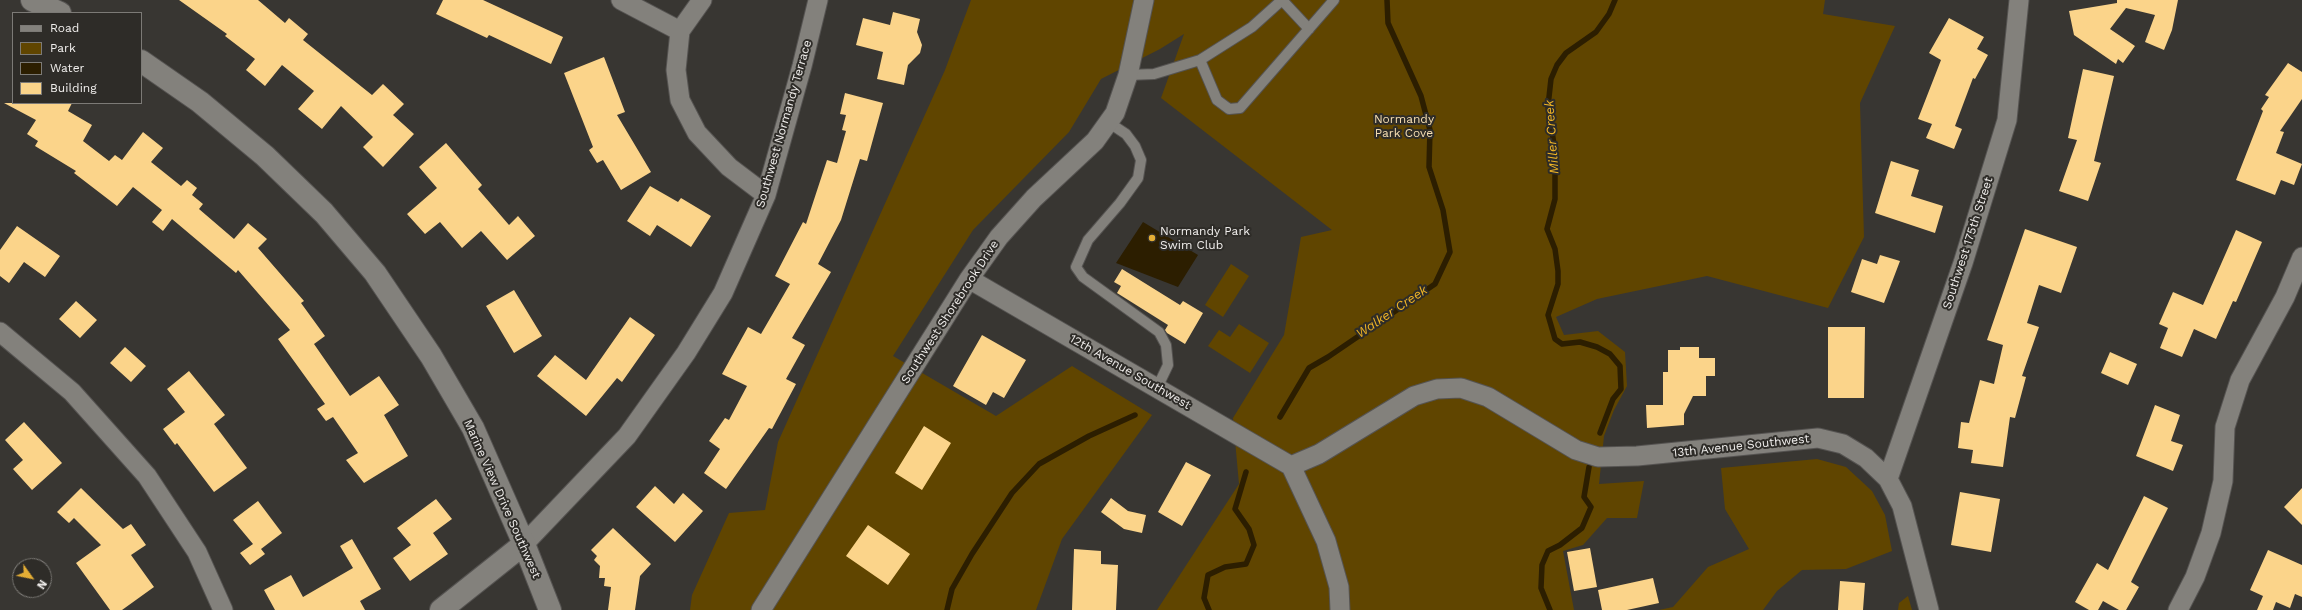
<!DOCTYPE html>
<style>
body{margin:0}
#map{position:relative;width:2302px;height:610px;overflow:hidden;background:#383632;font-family:"Work Sans",sans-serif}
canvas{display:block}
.legend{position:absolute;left:12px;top:12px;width:130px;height:92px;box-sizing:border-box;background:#2e2c28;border:1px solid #7c7a76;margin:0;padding:5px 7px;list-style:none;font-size:12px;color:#f0eeec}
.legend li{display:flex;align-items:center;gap:8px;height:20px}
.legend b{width:20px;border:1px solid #7c7a76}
.north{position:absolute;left:12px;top:558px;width:40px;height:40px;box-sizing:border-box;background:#2e2c28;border:1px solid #7c7a76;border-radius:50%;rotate:123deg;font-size:11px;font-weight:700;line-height:16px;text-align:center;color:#f0eeec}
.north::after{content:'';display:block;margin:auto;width:14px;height:18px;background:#e4ae35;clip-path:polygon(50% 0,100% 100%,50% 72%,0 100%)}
</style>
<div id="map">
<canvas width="2302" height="610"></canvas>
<ul class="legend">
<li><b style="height:5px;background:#83817c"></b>Road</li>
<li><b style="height:11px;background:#604500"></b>Park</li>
<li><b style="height:11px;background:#2c1e00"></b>Water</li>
<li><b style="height:11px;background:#fbd48a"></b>Building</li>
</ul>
<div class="north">N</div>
</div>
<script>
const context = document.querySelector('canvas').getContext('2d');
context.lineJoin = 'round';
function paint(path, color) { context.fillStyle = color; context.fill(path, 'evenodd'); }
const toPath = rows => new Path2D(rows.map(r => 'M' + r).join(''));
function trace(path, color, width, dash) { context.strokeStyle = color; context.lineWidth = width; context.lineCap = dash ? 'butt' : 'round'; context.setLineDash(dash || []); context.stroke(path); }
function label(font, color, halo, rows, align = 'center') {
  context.font = font + ' "Work Sans",sans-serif'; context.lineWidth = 4; context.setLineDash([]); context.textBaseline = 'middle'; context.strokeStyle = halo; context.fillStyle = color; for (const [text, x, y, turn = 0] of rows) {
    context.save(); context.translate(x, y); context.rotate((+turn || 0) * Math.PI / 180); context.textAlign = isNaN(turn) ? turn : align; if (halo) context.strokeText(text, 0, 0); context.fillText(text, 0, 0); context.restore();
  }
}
paint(toPath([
 [971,0,1825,0,1823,14,1895,26,1860,103,1864,237,1828,308,1707,276,1597,299,1556,317,1564,335,1598,331,1625,352,1627,386,1614,410,1604,436,1599,484,1644,481,1637,518,1607,518,1583,545,1563,551,1574,610,1157,610,1239,484,1233,418,1284,335,1301,237,1332,230,1161,98,1184,34,1160,49,1101,79,1069,132,973,230,893,356,996,416,1072,366,1152,415,1062,539,1036,610,690,610,692,595,729,513,765,510,778,442,945,70],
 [1231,264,1249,276,1223,317,1205,305],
 [1239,324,1269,343,1250,373,1208,346,1219,330,1230,337],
 [1817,459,1846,467,1872,491,1885,515,1892,551,1846,569,1802,570,1777,591,1763,610,1659,610,1673,607,1708,567,1749,549,1725,509,1721,468],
 [1908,596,1912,610,1898,610,1899,603]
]), '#604500');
paint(toPath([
 [1143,222,1198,255,1178,287,1116,263]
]), '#2c1e00');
trace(toPath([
 [1280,417,1309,368,1328,357,1435,284,1450,252,1443,210,1429,167,1430,130,1421,96,1388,23,1387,0],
 [1600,433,1613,399,1621,389,1620,366,1610,354,1597,347,1580,342,1562,344,1555,339,1548,315,1558,284,1558,271,1555,249,1547,229,1555,199,1555,151,1548,106,1551,79,1557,65,1566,53,1596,32,1609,14,1615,0],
 [947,610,952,589,972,554,1012,493,1039,464,1089,436,1135,415],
 [1209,610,1204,598,1208,575,1225,567,1246,564,1254,545,1249,529,1235,509,1246,472],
 [1550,610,1541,588,1542,565,1548,551,1560,545,1582,528,1591,507,1584,497,1589,467]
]), '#2c1e00', 5.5);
paint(toPath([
 [179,0,258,0,285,23,289,18,308,34,303,40,372,95,383,84,404,104,393,115,414,134,383,167,363,147,373,137,341,106,322,129,298,109,314,91,282,65,265,86,246,70,255,59,225,36,227,34],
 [443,0,483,0,563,37,551,64,489,35,487,38,436,14],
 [2117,0,2178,0,2172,30,2164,50,2145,42,2155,15,2126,8,2110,29,2135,46,2123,63,2118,59,2116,64,2074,35,2069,11,2117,3],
 [893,12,920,19,917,32,922,45,920,53,908,65,904,85,877,79,883,52,856,45,863,18,890,25],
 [1949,18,1984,37,1977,49,1988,55,1975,79,1973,78,1955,126,1962,129,1954,149,1926,138,1932,124,1918,119,1941,60,1929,53],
 [604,57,625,112,617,115,651,172,621,190,603,160,597,163,589,150,593,147,564,73],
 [2288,63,2302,72,2302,99,2280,131,2284,132,2276,153,2302,164,2294,185,2281,180,2275,195,2236,180,2263,111,2261,109,2269,97,2265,95],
 [2083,69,2114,76,2094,161,2101,163,2088,201,2059,191,2077,140,2068,138],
 [845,93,883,103,867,161,860,159,841,220,818,264,831,272,792,338,805,345,786,379,796,384,772,429,769,428,726,489,704,473,720,449,709,441,725,418,729,420,747,386,722,374,748,327,761,334,790,284,775,276,803,222,806,224,827,160,837,163,846,131,842,130,846,115,840,114],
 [4,103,72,103,68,111,92,125,83,141,109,161,115,155,122,160,143,132,163,148,151,162,181,186,187,180,197,188,192,195,203,204,199,209,234,239,248,223,267,239,258,248,304,301,301,303,325,336,314,344,350,396,379,376,399,405,384,415,408,456,364,483,346,460,358,453,333,417,326,421,317,409,325,404,278,339,290,330,238,270,236,273,172,219,163,231,152,222,162,210,133,187,117,206,74,173,76,171,35,146,38,141,27,134,36,120],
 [446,143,482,185,478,189,509,225,518,216,535,236,507,260,481,231,462,248,440,222,425,234,407,214,437,188,419,167],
 [1891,161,1919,170,1911,196,1943,206,1935,233,1875,213],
 [650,186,678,202,681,198,711,216,691,247,657,225,650,236,627,221],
 [17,226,60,256,45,277,24,262,9,283,0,276,0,250],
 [2025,229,2077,247,2061,293,2039,285,2027,323,2039,327,2022,376,2026,377,2015,418,2010,417,2003,467,1971,463,1973,450,1958,448,1961,422,1969,423,1980,380,1994,384,2003,345,1987,340],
 [2236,230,2262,242,2236,302,2233,301,2216,339,2194,329,2182,357,2160,348,2168,328,2159,324,2173,292,2203,305],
 [1880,255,1900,261,1884,303,1851,292,1862,259,1877,264],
 [1122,269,1180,305,1183,301,1203,313,1185,344,1167,333,1165,330,1168,325,1117,293,1121,286,1114,282],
 [514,290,542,336,514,353,486,306],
 [76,301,97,320,80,338,59,319],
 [630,317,655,335,622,382,617,378,586,416,537,376,555,355,586,380],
 [1828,327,1865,327,1864,398,1828,398],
 [982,335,1026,360,1004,398,993,392,986,405,953,386],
 [125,347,146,366,131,382,110,363],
 [1680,347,1699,347,1699,358,1715,358,1715,376,1706,376,1706,396,1693,396,1684,414,1684,425,1647,428,1646,405,1663,405,1663,372,1668,372,1668,350,1680,350],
 [2110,352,2137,364,2128,385,2101,373],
 [189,371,225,415,214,424,247,468,214,492,177,443,175,445,163,429,185,412,167,389],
 [2155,405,2180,415,2171,441,2183,445,2173,471,2136,456],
 [24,422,62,463,32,490,13,469,23,460,5,440],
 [924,426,951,443,922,490,895,473],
 [1186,462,1211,475,1182,526,1158,512],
 [655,486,674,504,683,493,703,511,675,542,636,507],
 [81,488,123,529,131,524,146,545,131,555,154,587,122,610,110,610,76,563,101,545,74,518,69,523,57,512],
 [2302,488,2302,525,2284,507],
 [1960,492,2000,499,1991,552,1951,545],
 [2144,496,2168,508,2131,582,2139,587,2126,610,2119,610,2103,601,2098,610,2089,610,2075,602,2097,563,2108,570],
 [1111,498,1128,511,1146,515,1142,533,1124,529,1101,512],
 [436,499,452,519,433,533,448,554,410,581,393,558,411,545,397,528],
 [258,501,282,533,261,549,265,554,250,565,240,553,253,544,233,520],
 [868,525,910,554,888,585,846,556],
 [613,528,651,564,640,576,635,610,608,610,611,587,604,586,605,578,599,578,600,566,594,560,597,556,591,550],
 [352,539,381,589,360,601,365,610,275,610,264,590,291,575,303,597,353,568,340,546],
 [1590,548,1597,587,1574,591,1567,552],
 [1074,549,1101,551,1101,564,1118,565,1116,610,1072,610],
 [2268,550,2302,565,2302,597,2295,594,2290,608,2276,602,2273,610,2257,610,2263,596,2250,590],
 [1653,578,1659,603,1627,610,1602,610,1598,590],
 [1840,581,1865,583,1863,610,1838,610]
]), '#fbd48a');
const service = toPath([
 [1282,0,1309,29],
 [1200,60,1217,100,1229,109,1240,108,1334,0],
 [1128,75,1154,74,1200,60,1252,27,1282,0],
 [1108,122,1126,134,1135,146,1141,160,1138,178,1120,203,1088,240,1076,267,1083,277,1159,332,1166,345,1168,365,1157,388]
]);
const minor = toPath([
 [621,0,680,31],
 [702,0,680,31,676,70,680,100,697,133,729,167,766,195],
 [969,279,1291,466],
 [0,332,72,392,147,476,197,552,223,610],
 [1291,466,1319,454,1414,396,1437,389,1461,388,1488,397,1576,450,1598,457,1637,456,1818,438,1843,444,1866,458,1888,479,1902,506,1929,610],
 [1291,466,1326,541,1339,587,1340,610],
 [1888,479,1963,263,2007,120,2019,0],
 [524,544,627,436,686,353,723,293,766,195,802,66,818,0],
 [761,610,969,279,999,237,1034,198,1095,141,1115,113,1128,75,1144,0],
 [2178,610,2195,577,2211,533,2223,481,2225,427,2240,380,2285,297,2302,257]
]);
const tertiary = toPath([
 [32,0,60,13],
 [141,61,200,102,265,156,324,213,375,273,431,356,473,428,524,544,550,610],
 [441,610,524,544]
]);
trace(service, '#555351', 12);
trace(minor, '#555351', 21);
trace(tertiary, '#555351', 24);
trace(service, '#83817c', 10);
trace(minor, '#83817c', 19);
trace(tertiary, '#83817c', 22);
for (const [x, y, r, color] of [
 [1152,238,4,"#e4ae35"]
]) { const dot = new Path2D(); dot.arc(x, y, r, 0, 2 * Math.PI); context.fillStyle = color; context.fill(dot); trace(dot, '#2e2c28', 1.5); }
label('12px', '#f6deb2', '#2e2c28', [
 ["Normandy",1404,119],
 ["Park Cove",1404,133]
]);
label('12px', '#f0eeec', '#2e2c28', [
 ["Southwest Normandy Terrace",784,124,-74],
 ["Southwest 175th Street",1968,243,-72],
 ["Southwest Shorebrook Drive",950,312,-57],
 ["12th Avenue Southwest",1130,372,30],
 ["13th Avenue Southwest",1741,446,-6],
 ["Marine View Drive Southwest",502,499,66]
]);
label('12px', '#f0eeec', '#2e2c28', [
 ["Normandy Park",1160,231],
 ["Swim Club",1160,245]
], 'left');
label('italic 13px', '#f1b525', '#2e2c28', [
 ["Miller Creek",1552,137,-94],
 ["Walker Creek",1392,312,-34]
]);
</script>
